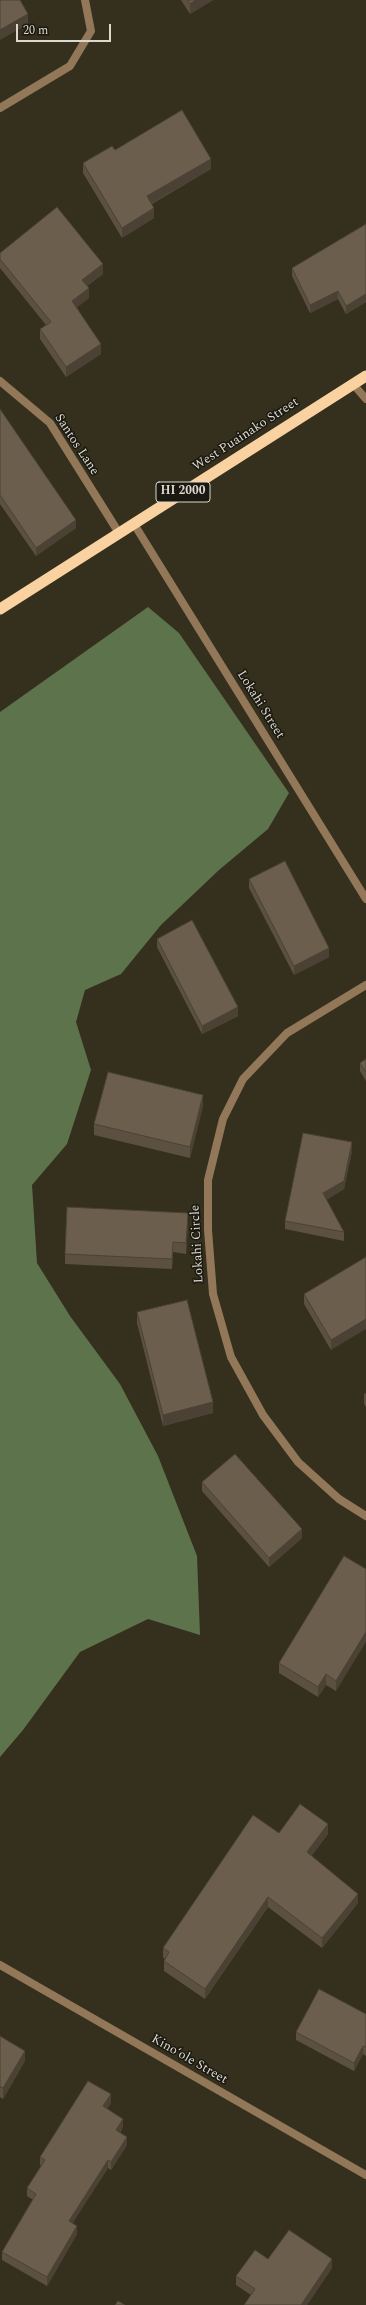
<!DOCTYPE html>
<meta charset="utf-8">
<style>
body{margin:0}
#map{position:relative;width:366px;height:2305px;overflow:hidden;background:#34301d;font-family:Spectral,serif}
canvas{display:block}
.scale{position:absolute;left:16px;top:24px;width:95px;height:18px;box-sizing:border-box;border:2px solid #dbd9cd;border-top:0;padding-left:5px;font-size:12px;line-height:14px;white-space:nowrap;color:#dbd9cd;-webkit-text-stroke:3px #1a1810;paint-order:stroke}
</style>
<div id="map">
<canvas width="366" height="2305"></canvas>
<div class="scale">20 m</div>
</div>
<script>
const context = document.querySelector('canvas').getContext('2d');
context.lineJoin = 'round';
function paint(path, color) { context.fillStyle = color; context.fill(path, 'evenodd'); }
const toPath = rows => new Path2D(rows.map(r => 'M' + r).join(''));
function trace(path, color, width, dash) { context.strokeStyle = color; context.lineWidth = width; context.lineCap = dash ? 'butt' : 'round'; context.setLineDash(dash || []); context.stroke(path); }
function label(font, color, halo, rows, align = 'center') {
  context.font = font + ' Spectral,serif'; context.lineWidth = 3; context.setLineDash([]); context.textBaseline = 'middle'; context.strokeStyle = halo; context.fillStyle = color; for (const [text, x, y, turn = 0] of rows) {
    context.save(); context.translate(x, y); context.rotate((+turn || 0) * Math.PI / 180); context.textAlign = isNaN(turn) ? turn : align; if (halo) context.strokeText(text, 0, 0); context.fillText(text, 0, 0); context.restore();
  }
}
paint(toPath([
 [148,607,179,633,289,793,268,829,219,870,161,925,121,974,85,990,76,1022,91,1070,67,1144,32,1185,37,1263,70,1316,120,1384,158,1456,197,1556,200,1635,148,1619,80,1652,23,1730,0,1757,0,712]
]), '#5d734b');
trace(toPath([
 [0,108,70,66,91,31,85,0],
 [0,381,50,423,119,533],
 [353,384,366,399],
 [134,524,366,899],
 [366,985,287,1033,243,1079,223,1119,208,1180,208,1230,213,1294,231,1357,263,1415,298,1462,339,1499,366,1516]
]), '#927858', 8);
trace(toPath([
 [0,1965,366,2175]
]), '#927858', 8);
trace(toPath([
 [0,609,366,376]
]), '#fad1a0', 11);
paint(toPath([
 [181,0,213,0,190,14],
 [115,150,211,169,152,204,154,218,122,238,83,173,83,163],
 [366,224,366,302,346,314,338,299,310,313,292,276,292,268],
 [0,253,103,274,87,286,89,298,77,307,101,354,66,377,40,339,40,329,46,325,0,268],
 [0,409,76,528,36,556,0,504],
 [249,879,329,957,294,975,249,888],
 [157,939,238,1016,202,1034,157,947],
 [366,1059,366,1081,360,1071,360,1063],
 [203,1106,190,1158,94,1135,94,1124],
 [352,1151,344,1189,326,1200,344,1232,344,1241,285,1229,285,1221],
 [188,1224,186,1254,173,1252,172,1269,65,1264,65,1254],
 [366,1257,331,1350,304,1304,304,1294],
 [137,1312,213,1413,163,1426,137,1323],
 [366,1393,366,1407,364,1404,364,1394],
 [202,1482,302,1538,269,1567,202,1491],
 [344,1556,336,1691,326,1685,318,1697,279,1673,279,1663],
 [279,1833,328,1834,311,1856,358,1903,322,1948,268,1907,205,1999,164,1971,164,1961,165,1959,163,1957,163,1948],
 [366,2014,366,2056,363,2054,354,2071,296,2040,296,2032],
 [0,2036,25,2061,3,2099,0,2097],
 [111,2103,107,2109,123,2127,120,2133,127,2145,111,2170,108,2168,72,2223,77,2234,47,2286,2,2260,2,2252,33,2200,27,2196,27,2188,41,2166,40,2165,40,2157],
 [268,2259,332,2268,307,2305,244,2305,251,2295,236,2285,236,2276]
]), '#5c5141');
paint(toPath([
 [196,0,213,0,190,14,190,4],
 [28,14,28,24,0,40,0,30],
 [211,159,211,169,147,206,147,196],
 [154,208,154,218,122,238,122,228],
 [103,264,103,274,82,290,82,280],
 [89,288,89,298,72,311,72,301],
 [338,291,338,299,310,313,310,305],
 [366,294,366,302,346,314,346,306],
 [101,344,101,354,66,377,66,367],
 [76,520,76,528,36,556,36,548],
 [329,948,329,957,294,975,294,966],
 [238,1007,238,1016,202,1034,202,1026],
 [203,1095,203,1106,190,1158,190,1147],
 [352,1142,352,1151,344,1189,323,1202,323,1193],
 [188,1213,188,1224,186,1254,186,1243],
 [366,1319,366,1329,331,1350,331,1340],
 [213,1402,213,1413,163,1426,163,1415],
 [302,1529,302,1538,269,1567,269,1558],
 [366,1632,366,1642,336,1691,336,1681],
 [326,1674,326,1685,318,1697,318,1687],
 [328,1824,328,1834,307,1862,307,1852],
 [358,1894,358,1903,322,1948,322,1938],
 [268,1897,268,1907,205,1999,205,1989],
 [363,2046,363,2054,354,2071,354,2063],
 [25,2051,25,2061,3,2099,3,2088],
 [111,2094,111,2103,103,2115,103,2106],
 [123,2119,123,2127,116,2138,116,2130],
 [127,2137,127,2145,111,2170,111,2162],
 [108,2160,108,2168,69,2229,69,2221],
 [77,2226,77,2234,47,2286,47,2277],
 [332,2259,332,2268,307,2305,301,2305]
]), '#4b4235');
const building = toPath([
 [0,0,20,0,28,14,0,30,0,0],
 [188,0,196,0,190,4,188,0],
 [182,110,211,159,147,196,154,208,122,228,83,163,112,146,115,150,182,110],
 [57,207,103,264,82,280,89,288,72,301,101,344,66,367,40,329,51,322,0,259,0,253,57,207],
 [366,224,366,294,346,306,338,291,310,305,292,268,366,224],
 [0,409,76,520,36,548,0,495,0,409],
 [285,861,329,948,294,966,249,879,285,861],
 [192,920,238,1007,202,1026,157,939,192,920],
 [366,1059,366,1072,360,1063,366,1059],
 [108,1072,203,1095,190,1147,94,1124,108,1072],
 [303,1133,352,1142,344,1181,323,1193,344,1232,285,1221,303,1133],
 [67,1207,188,1213,186,1243,173,1242,172,1259,65,1254,67,1207],
 [366,1257,366,1319,331,1340,304,1294,366,1257],
 [187,1300,213,1402,163,1415,137,1312,187,1300],
 [235,1454,302,1529,269,1558,202,1482,235,1454],
 [344,1556,366,1569,366,1632,336,1681,326,1674,318,1687,279,1663,344,1556],
 [300,1804,328,1824,307,1852,358,1894,322,1938,268,1897,205,1989,164,1961,169,1952,163,1948,253,1815,279,1833,300,1804],
 [319,1989,366,2014,366,2047,363,2046,354,2063,296,2032,319,1989],
 [0,2036,25,2051,3,2088,0,2087,0,2036],
 [88,2081,111,2094,103,2106,123,2119,116,2130,127,2137,111,2162,108,2160,69,2221,77,2226,47,2277,2,2252,36,2194,27,2188,45,2160,40,2157,88,2081],
 [289,2230,332,2259,301,2305,244,2305,255,2289,236,2276,255,2250,268,2259,289,2230],
 [118,2301,125,2305,115,2305,118,2301]
]);
paint(building, '#6b5e4c');
trace(building, '#4b4235', 1);
for (const [x, y, w] of [
 [183,492,54]
]) { const box = new Path2D(); box.roundRect(x - w / 2, y - 10, w, 20, 3); context.fillStyle = '#1a1810'; context.fill(box); trace(box, '#dbd9cd', 1); }
label('bold 12px', '#dbd9cd', null, [
 ["HI 2000",183,492]
]);
label('13px', '#dbd9cd', '#1a1810', [
 ["West Puainako Street",246,435,-33],
 ["Santos Lane",76,445,57],
 ["Lokahi Street",260,705,58],
 ["Lokahi Circle",198,1244,-93],
 ["Kinoʻole Street",189,2060,30]
]);
</script>
